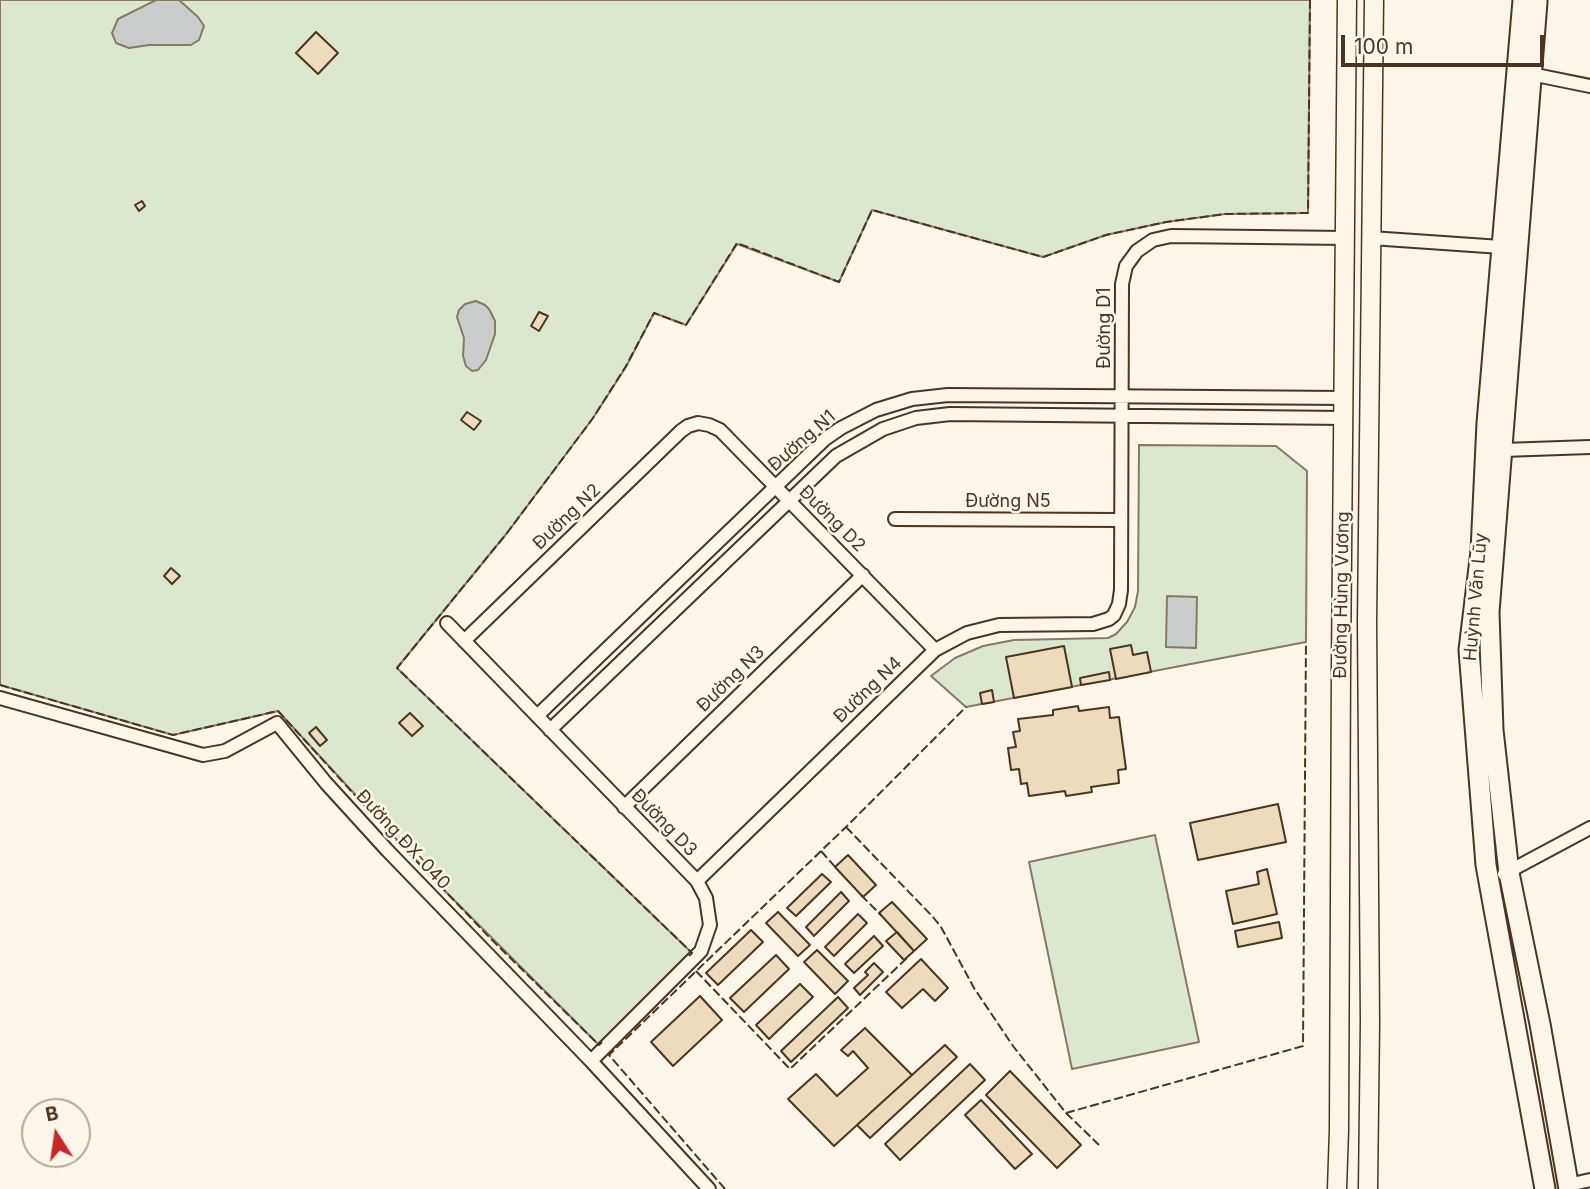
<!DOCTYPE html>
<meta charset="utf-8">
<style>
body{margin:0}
#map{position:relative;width:1590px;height:1189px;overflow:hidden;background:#fbf6e9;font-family:Inter,sans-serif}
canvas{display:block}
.north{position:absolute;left:21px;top:1098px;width:70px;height:70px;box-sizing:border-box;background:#fbf6e9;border:2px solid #b4a999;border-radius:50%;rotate:348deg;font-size:19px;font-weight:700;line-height:28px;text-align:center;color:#4a3520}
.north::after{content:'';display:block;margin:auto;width:24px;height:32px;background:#c62828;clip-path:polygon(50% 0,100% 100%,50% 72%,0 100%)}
.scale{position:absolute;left:1341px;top:35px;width:203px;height:32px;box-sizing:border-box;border:4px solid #4a3520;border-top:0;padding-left:9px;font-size:21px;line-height:24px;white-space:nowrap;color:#4a3520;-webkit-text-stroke:5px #fbf6e9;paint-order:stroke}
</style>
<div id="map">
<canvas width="1590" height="1189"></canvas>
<div class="north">B</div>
<div class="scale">100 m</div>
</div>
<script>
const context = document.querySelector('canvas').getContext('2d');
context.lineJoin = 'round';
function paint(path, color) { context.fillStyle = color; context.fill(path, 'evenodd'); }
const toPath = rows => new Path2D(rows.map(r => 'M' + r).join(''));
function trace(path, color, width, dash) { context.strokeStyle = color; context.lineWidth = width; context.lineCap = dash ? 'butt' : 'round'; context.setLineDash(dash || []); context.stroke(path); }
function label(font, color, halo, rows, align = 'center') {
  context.font = font + ' Inter,sans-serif'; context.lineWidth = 5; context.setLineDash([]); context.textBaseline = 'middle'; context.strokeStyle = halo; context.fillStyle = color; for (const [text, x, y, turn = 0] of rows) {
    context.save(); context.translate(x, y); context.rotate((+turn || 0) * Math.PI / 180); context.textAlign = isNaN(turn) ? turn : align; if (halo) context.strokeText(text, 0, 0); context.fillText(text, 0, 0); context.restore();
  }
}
const green = toPath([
 [0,0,1310,0,1308,213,1225,214,1166,222,1106,235,1043,257,872,210,839,282,737,244,686,325,654,313,626,367,593,418,507,533,397,668,692,953,599,1045,437,883,278,711,173,735,0,685,0,0],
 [1139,445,1276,446,1307,471,1306,642,966,707,931,676,955,658,983,646,1014,640,1108,638,1116,634,1127,622,1135,607,1138,591,1139,445],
 [1155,835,1199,1042,1072,1069,1029,862,1155,835]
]);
paint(green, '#dce7d0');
trace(green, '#887966', 2);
const water = toPath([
 [156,0,179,0,198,17,204,26,199,40,191,45,149,45,129,48,116,43,112,33,118,19,156,0],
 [476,301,485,305,489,309,495,321,495,334,486,360,478,370,472,371,466,366,463,356,464,338,457,317,459,310,465,304,476,301],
 [1167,596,1197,597,1196,648,1166,647,1167,596]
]);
paint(water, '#c9cecd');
trace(water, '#887966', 2);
const building = toPath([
 [316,32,338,53,318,74,296,53,316,32],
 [142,201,145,206,139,211,135,205,142,201],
 [539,312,548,316,539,331,531,326,539,312],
 [467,412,481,421,474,430,461,420,467,412],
 [171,568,180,576,172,584,164,576,171,568],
 [1131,645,1133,655,1147,652,1151,672,1116,679,1110,649,1131,645],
 [1064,646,1072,687,1014,698,1006,657,1064,646],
 [1109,672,1110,680,1081,685,1080,678,1109,672],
 [992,690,994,702,982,704,980,693,992,690],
 [1078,706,1079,711,1109,707,1110,718,1119,717,1126,769,1118,770,1119,783,1091,787,1092,792,1066,796,1065,791,1029,796,1027,783,1021,784,1019,769,1011,770,1008,748,1016,747,1013,732,1020,731,1018,719,1053,715,1053,710,1078,706],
 [410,713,423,726,412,736,399,723,410,713],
 [316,727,327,740,320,746,309,733,316,727],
 [1278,804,1286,842,1198,860,1190,823,1278,804],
 [848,855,876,885,863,897,835,867,848,855],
 [1267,869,1277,914,1233,924,1226,891,1259,884,1257,872,1267,869],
 [822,874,831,882,796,916,787,908,822,874],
 [841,892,849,901,814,936,806,927,841,892],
 [892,902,927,939,914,951,879,913,892,902],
 [778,912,810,945,798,956,766,923,778,912],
 [858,914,867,923,834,956,825,947,858,914],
 [1279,922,1282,938,1238,947,1235,931,1279,922],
 [751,930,763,942,718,985,706,973,751,930],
 [897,932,914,951,904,960,886,941,897,932],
 [874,936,883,946,854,973,845,964,874,936],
 [817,950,848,981,835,994,804,962,817,950],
 [776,955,789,969,744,1012,730,998,776,955],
 [921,959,948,988,935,1001,923,989,902,1008,886,992,921,959],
 [874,963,883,972,860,995,854,988,868,975,865,972,874,963],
 [800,984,813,997,769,1039,756,1025,800,984],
 [700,996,722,1020,673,1066,651,1042,700,996],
 [838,997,848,1008,791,1062,781,1051,838,997],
 [865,1028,912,1075,834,1146,788,1099,816,1074,837,1096,868,1068,853,1051,848,1056,841,1050,865,1028],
 [945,1045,957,1057,870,1138,857,1125,945,1045],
 [970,1064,985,1080,900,1160,885,1144,970,1064],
 [1010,1071,1081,1145,1057,1168,986,1095,1010,1071],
 [981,1100,1032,1154,1015,1169,965,1115,981,1100]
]);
paint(building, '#ecdcbc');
trace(building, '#4a3520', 2);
const street = toPath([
 [1531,74,1590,86],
 [1371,238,1501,247],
 [1503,450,1590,447],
 [895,519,1121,520],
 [447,623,697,881,706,898,710,925,701,951,591,1061],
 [464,641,681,431,688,426,698,423,709,425,720,430,935,650],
 [0,698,203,755,225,751,277,723,326,783,387,850,591,1061,709,1189],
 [537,716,825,439,841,428,876,410,912,399,948,395,1345,398],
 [550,730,836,456,883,429,916,418,950,414,1345,418],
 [624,807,863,575],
 [1504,874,1590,828],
 [697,881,935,650,967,633,999,625,1093,624,1109,619,1114,615,1119,604,1121,590,1122,284,1126,266,1137,251,1153,240,1171,236,1346,238],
 [1568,1185,1590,1180]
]);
const secondary = toPath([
 [1337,1189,1339,1130,1341,664,1347,0],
 [1368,1189,1370,1022,1367,622,1374,0]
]);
const primary = toPath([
 [1523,0,1487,423,1481,551,1469,650,1486,865,1545,1189],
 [1537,2,1489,612,1493,730,1509,873,1540,1024,1569,1189]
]);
trace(street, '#4a3520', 16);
trace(secondary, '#4a3520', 21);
trace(primary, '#4a3520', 23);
trace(street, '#fbf6e9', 12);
trace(secondary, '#fbf6e9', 18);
trace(primary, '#fbf6e9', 19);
trace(toPath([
 [0,685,173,735,278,711,383,826,490,938,599,1045,602,1042],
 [846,827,933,917,941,927,974,988,1013,1046,1066,1113,1099,1145],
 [821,851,837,869],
 [861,895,881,915],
 [689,956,692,953,397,668,507,533,593,418,626,366,654,313,686,325,737,243,839,282,872,210,1043,257,1106,235,1166,222,1225,214,1308,213,1310,0],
 [696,971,790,1069,907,958],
 [1066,1113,1303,1046,1306,642],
 [725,1189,609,1055,846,827,966,707]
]), '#4a3520', 2, [9, 3.5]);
label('18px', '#4a3520', '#fbf6e9', [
 ["Đường D1",1105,328,-90],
 ["Đường N1",802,441,-41],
 ["Đường N5",1008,502],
 ["Đường N2",567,517,-44],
 ["Đường D2",832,519,45],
 ["Đường Hùng Vương",1342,595,-89],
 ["Huỳnh Văn Lũy",1476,597,-85],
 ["Đường N3",731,679,-44],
 ["Đường N4",868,690,-44],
 ["Đường D3",664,823,46],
 ["Đường ĐX-040",403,840,47]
]);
</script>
